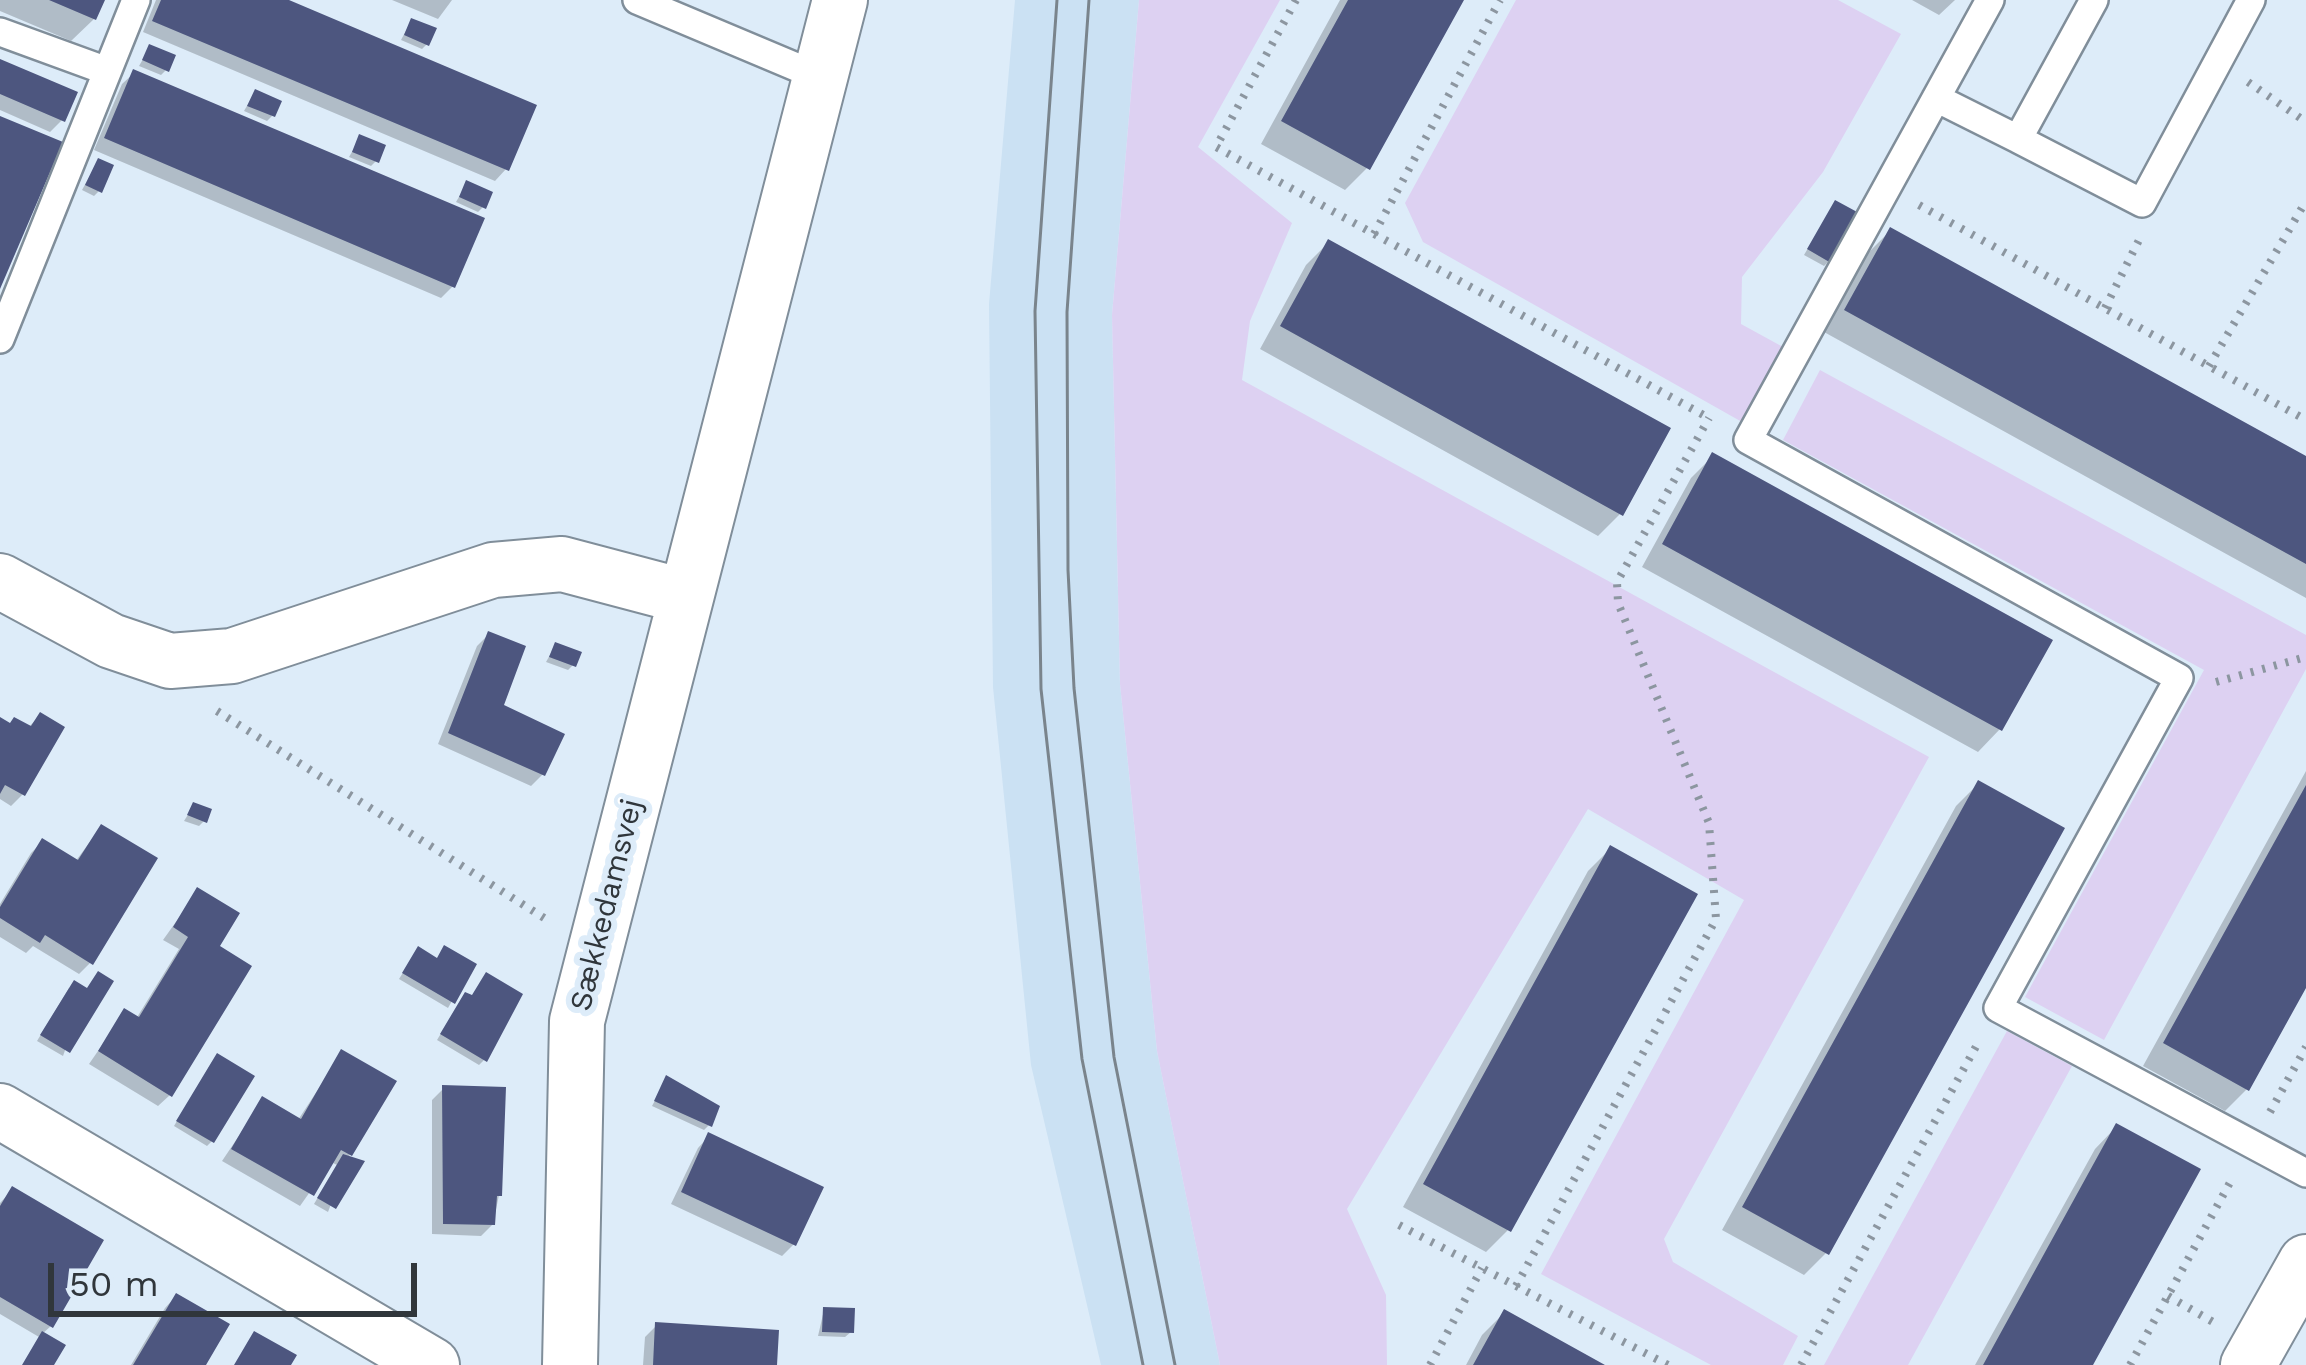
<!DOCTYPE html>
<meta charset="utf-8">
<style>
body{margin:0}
#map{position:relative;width:2306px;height:1365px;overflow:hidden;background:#ddecf9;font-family:"Work Sans",sans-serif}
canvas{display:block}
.scale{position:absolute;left:48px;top:1263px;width:369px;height:54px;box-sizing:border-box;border:6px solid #30363b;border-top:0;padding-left:15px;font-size:36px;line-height:42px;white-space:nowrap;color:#30363b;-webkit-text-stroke:9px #ddecf9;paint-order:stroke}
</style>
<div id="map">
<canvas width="2306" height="1365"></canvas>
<div class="scale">50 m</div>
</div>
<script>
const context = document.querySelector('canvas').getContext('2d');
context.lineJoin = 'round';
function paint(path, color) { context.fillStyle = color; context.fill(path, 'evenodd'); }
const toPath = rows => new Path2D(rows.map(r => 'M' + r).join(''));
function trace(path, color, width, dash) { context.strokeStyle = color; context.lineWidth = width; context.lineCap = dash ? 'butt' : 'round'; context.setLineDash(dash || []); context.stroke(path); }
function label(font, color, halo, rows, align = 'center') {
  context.font = font + ' "Work Sans",sans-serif'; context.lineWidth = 12; context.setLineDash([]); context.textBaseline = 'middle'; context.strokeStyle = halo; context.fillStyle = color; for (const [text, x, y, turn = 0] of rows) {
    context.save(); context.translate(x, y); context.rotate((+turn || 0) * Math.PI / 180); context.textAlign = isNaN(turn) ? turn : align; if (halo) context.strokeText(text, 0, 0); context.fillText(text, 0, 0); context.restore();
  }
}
paint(toPath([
 [1015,0,1139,0,1112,315,1120,684,1157,1051,1220,1365,1101,1365,1031,1065,993,687,989,304]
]), '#cbe1f3');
paint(toPath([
 [1139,0,1280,0,1198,147,1292,223,1250,321,1242,380,1929,757,1664,1239,1673,1262,1798,1336,1783,1365,1711,1365,1541,1274,1744,900,1588,809,1347,1209,1386,1295,1387,1365,1220,1365,1157,1051,1120,684,1112,315],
 [1516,0,1838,0,1901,34,1823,172,1742,277,1741,324,1783,347,1742,422,1423,242,1405,203],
 [1820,370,2306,635,2306,669,2104,1040,2025,997,2204,670,1783,440],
 [2007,1031,2072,1066,1908,1365,1824,1365]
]), '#ddd1f2');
paint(toPath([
 [0,0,102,0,94,19,71,41,0,11],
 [156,0,282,0,506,169,495,181,143,32],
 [392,0,452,0,438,19],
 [1340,0,1460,0,1367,168,1345,190,1261,144],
 [1912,0,1955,0,1939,15],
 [411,21,427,44,422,49,401,40],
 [150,47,166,70,161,75,139,66],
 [0,62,62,120,50,132,0,110],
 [134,73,453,286,441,298,94,150,122,84],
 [255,92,272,116,267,121,244,111],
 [360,138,376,161,371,166,349,157],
 [98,161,99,191,94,196,82,190],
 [467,183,483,207,478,212,456,202],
 [1831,209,1829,261,1824,266,1804,255],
 [1891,230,2306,459,2306,598,1824,332,1868,253],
 [1328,243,1620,514,1598,536,1260,349,1306,265],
 [1713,456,2000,729,1978,752,1642,567,1691,478],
 [488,635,501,706,543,774,531,786,438,744,477,646],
 [555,646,573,665,568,670,546,662],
 [40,715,23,794,11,806,0,799,0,721,28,728],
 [2306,771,2306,982,2247,1089,2225,1111,2143,1066],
 [1978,784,1826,1253,1804,1275,1722,1230,1956,806],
 [194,805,204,821,199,826,184,821],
 [101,827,90,963,79,974,33,946,26,953,0,937,0,904,31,853,42,842,75,862],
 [1610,849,1508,1230,1486,1252,1403,1207,1588,871],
 [198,891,216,947,170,1095,158,1106,89,1064,125,1012,136,1019,179,949,163,940],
 [414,955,472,965,448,1008,399,979],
 [69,988,86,991,63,1056,37,1041],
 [461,1000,484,1060,479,1065,437,1040],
 [342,1053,350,1154,328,1212,314,1204,337,1165,331,1162,300,1206,222,1161,263,1100,298,1120],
 [212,1062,212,1141,207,1146,174,1126],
 [667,1078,709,1125,704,1130,652,1106],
 [444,1088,499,1195,493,1224,481,1236,432,1234,432,1100],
 [2117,1126,2090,1365,1975,1365,2095,1149],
 [709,1136,820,1188,793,1245,782,1256,671,1204,698,1148],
 [12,1190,51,1326,42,1334,50,1365,23,1365,39,1337,0,1314,0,1203],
 [176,1296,203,1365,131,1365,165,1308],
 [824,1310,851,1332,845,1337,818,1336],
 [1504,1313,1599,1365,1466,1365,1482,1335],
 [657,1325,774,1365,643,1365,645,1337]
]), '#0003');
paint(toPath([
 [49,0,105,0,96,20],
 [161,0,289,0,537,105,509,171,152,21],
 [1348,0,1464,0,1370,170,1281,121],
 [411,18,437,28,429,46,404,35],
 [149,44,176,55,169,72,142,60],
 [0,59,78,92,65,122,0,94],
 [133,69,485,218,455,288,104,138],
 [255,89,282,101,275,117,247,106],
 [0,116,63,142,0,289],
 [359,134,386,145,379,163,352,152],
 [98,158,114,165,102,193,85,185],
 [466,180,493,192,486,209,459,197],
 [1835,200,1859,213,1831,263,1807,249],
 [1890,227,2306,456,2306,564,1844,310],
 [1328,239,1671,428,1623,516,1280,326],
 [1712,452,2053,640,2002,731,1662,544],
 [488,631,526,646,504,705,565,734,545,776,448,733],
 [555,642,582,652,576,667,549,657],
 [40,712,65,727,25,796,5,785,0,794,0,717,10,723,14,717,31,726],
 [1978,780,2065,828,1829,1255,1742,1207],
 [2306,785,2306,988,2249,1091,2163,1043],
 [193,802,212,809,207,823,187,815],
 [101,824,158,858,93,965,45,935,40,943,0,918,0,907,42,838,78,860],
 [1610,845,1698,894,1511,1232,1423,1184],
 [197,887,240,913,220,946,252,966,172,1097,98,1051,124,1008,139,1017,188,937,173,927],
 [444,945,477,964,455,1004,402,973,418,946,437,958],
 [98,971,114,981,70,1053,40,1035,74,980,87,988],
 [486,972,523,994,487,1062,440,1034,465,992,472,995],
 [341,1049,397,1081,352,1156,341,1150,314,1196,231,1149,262,1096,301,1119],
 [217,1053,255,1076,214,1143,176,1121],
 [666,1075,720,1106,712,1127,654,1101],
 [442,1085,506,1087,502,1196,497,1196,495,1225,443,1224],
 [2116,1123,2201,1169,2093,1365,1983,1365],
 [708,1132,824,1187,796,1246,681,1192],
 [343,1154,365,1161,336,1209,317,1198],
 [12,1186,104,1240,53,1328,0,1297,0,1206],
 [176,1293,230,1324,206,1365,133,1365],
 [823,1307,855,1308,854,1333,822,1332],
 [1504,1309,1605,1365,1473,1365],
 [655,1322,779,1330,777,1365,653,1365],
 [42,1331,66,1345,54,1365,22,1365],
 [254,1331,297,1355,291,1365,234,1365]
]), '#4d567f');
const lane = toPath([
 [637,0,820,77],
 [1990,0,1748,440,2179,678,1998,1008,2306,1173],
 [2094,0,2018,139,2142,203,2251,0],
 [0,32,107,71],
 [1936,98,2018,139],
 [0,339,136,0]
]);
const street = toPath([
 [0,581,111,641,170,661,232,656,493,570,562,564,683,596],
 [0,1111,432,1365],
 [570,1365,577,1021,840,0],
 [2248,1365,2306,1262]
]);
trace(lane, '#808e9a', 32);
trace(street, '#808e9a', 58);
trace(toPath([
 [1296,0,1216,147,1709,418],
 [2248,82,2306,122],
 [1919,205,2306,420],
 [1374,234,1500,0],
 [2105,308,2139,240],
 [2209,366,2306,201],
 [2216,682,2306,657],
 [217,711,549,921],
 [2270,1112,2306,1047],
 [1399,1225,1668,1365],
 [1516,1286,1716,919,1709,823,1618,603,1617,582,1709,418],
 [2168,1296,2213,1322],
 [1430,1365,1482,1268],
 [1801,1365,1979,1041],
 [2130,1365,2233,1177]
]), '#8c96a0', 8, [3, 9]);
trace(lane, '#fff', 27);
trace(street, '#fff', 54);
trace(toPath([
 [1057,0,1035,311,1041,689,1082,1059,1143,1365],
 [1089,0,1067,312,1068,570,1074,688,1114,1057,1175,1365]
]), '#7a848c', 3);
label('30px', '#30363b', '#ddecf9', [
 ["Sækkedamsvej",607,905,-76]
]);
</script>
